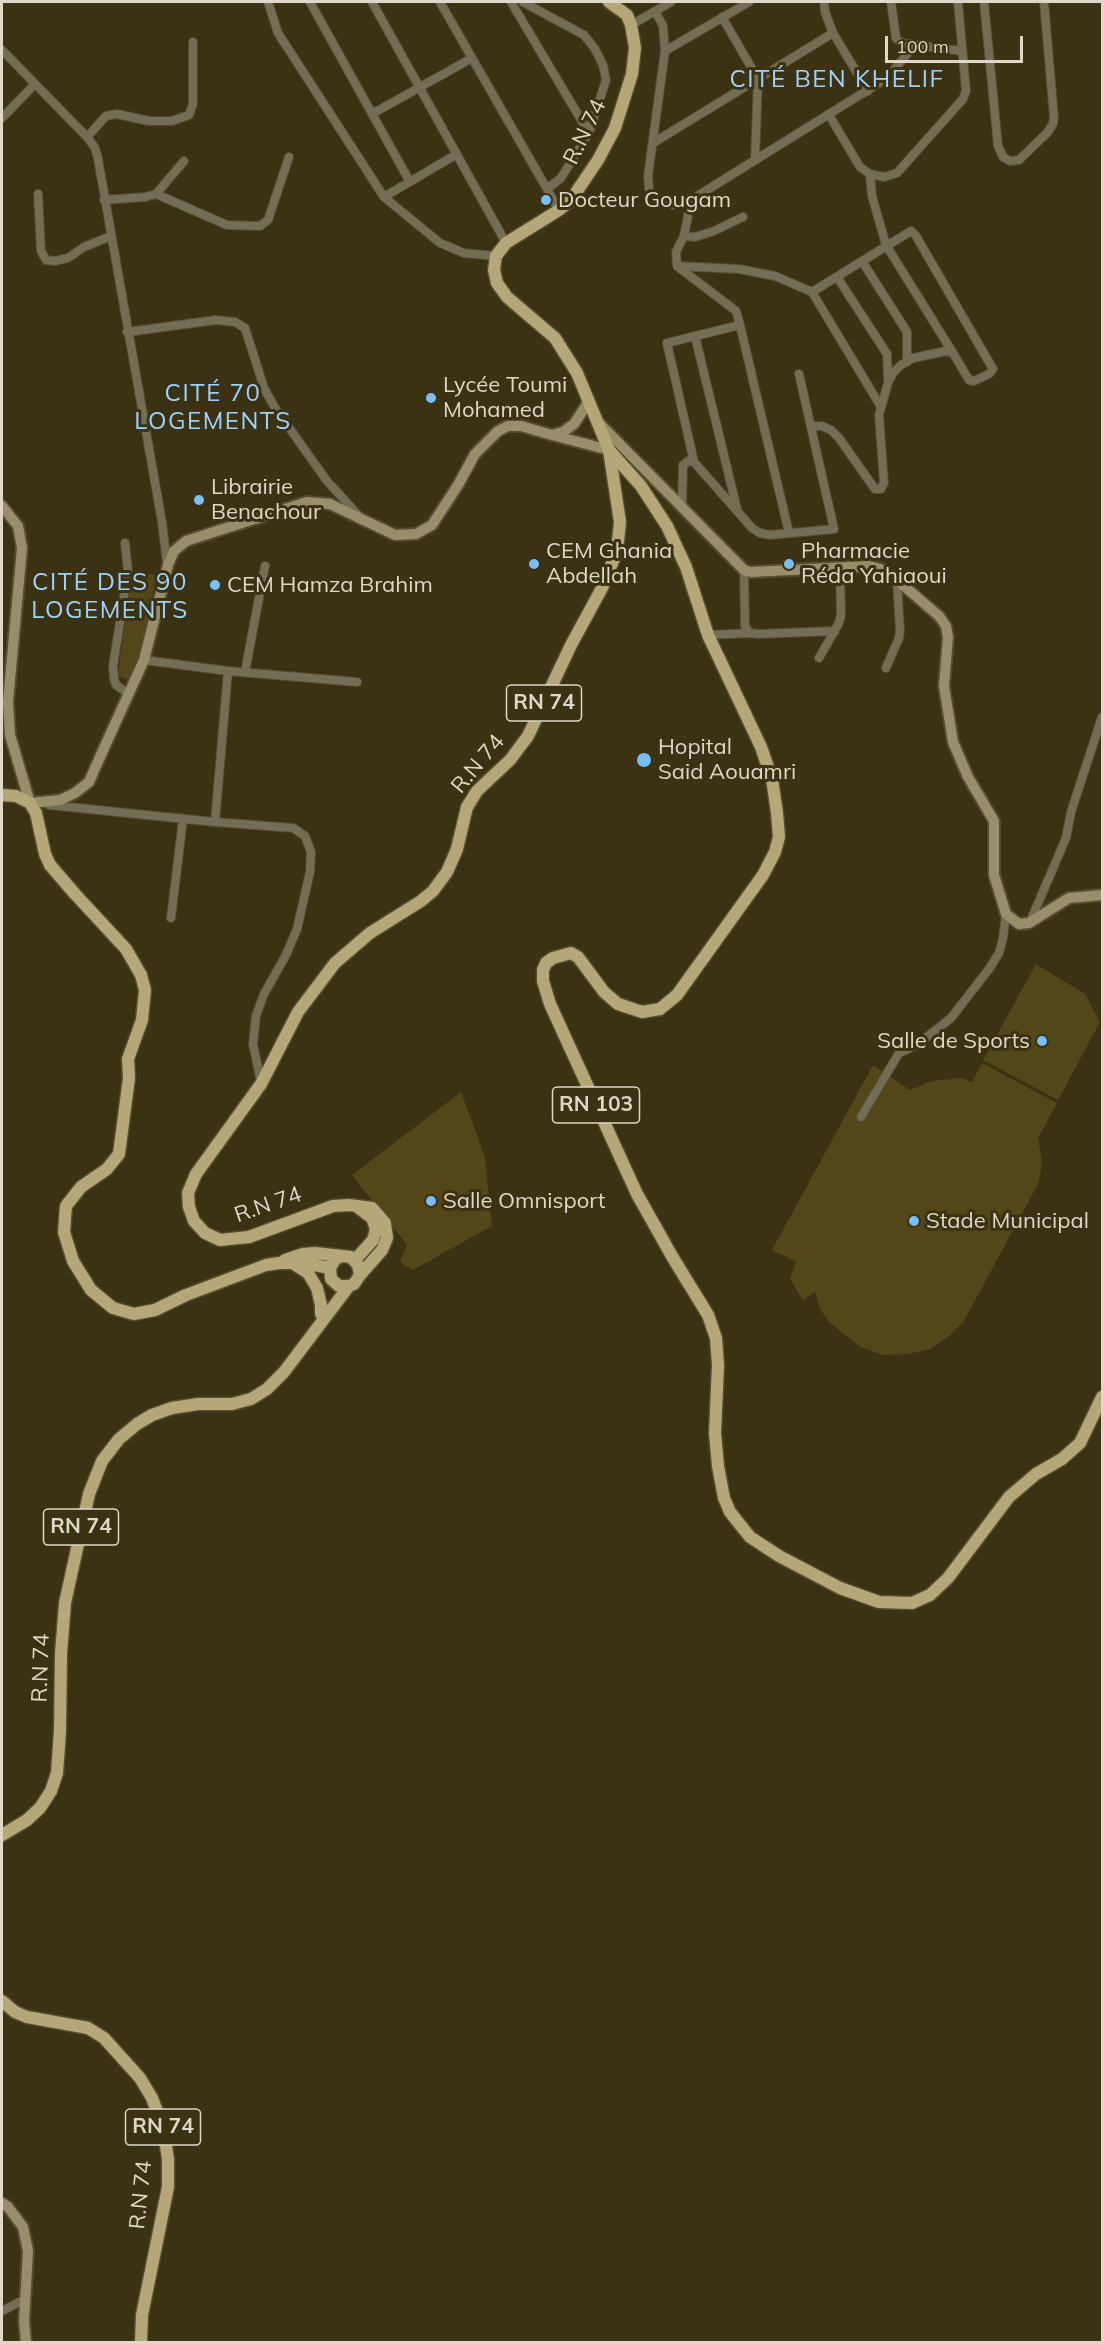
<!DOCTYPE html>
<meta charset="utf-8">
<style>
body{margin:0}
#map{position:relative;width:1104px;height:2344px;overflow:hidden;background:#3b3213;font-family:Mulish,sans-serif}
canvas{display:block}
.frame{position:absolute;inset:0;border:3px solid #ddd8c7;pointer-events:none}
.scale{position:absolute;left:885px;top:36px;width:138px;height:27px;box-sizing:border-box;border:3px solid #ddd8c7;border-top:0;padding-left:8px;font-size:18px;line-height:21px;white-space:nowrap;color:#ddd8c7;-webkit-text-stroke:4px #3b3213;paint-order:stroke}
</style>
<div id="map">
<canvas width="1104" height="2344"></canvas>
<div class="frame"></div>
<div class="scale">100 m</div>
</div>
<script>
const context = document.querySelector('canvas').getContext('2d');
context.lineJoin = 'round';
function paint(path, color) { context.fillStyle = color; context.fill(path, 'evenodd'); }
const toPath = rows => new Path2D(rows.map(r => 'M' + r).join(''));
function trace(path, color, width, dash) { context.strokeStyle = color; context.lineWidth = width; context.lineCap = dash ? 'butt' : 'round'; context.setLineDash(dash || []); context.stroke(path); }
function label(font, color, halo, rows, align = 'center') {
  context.font = font + ' Mulish,sans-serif'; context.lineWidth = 6; context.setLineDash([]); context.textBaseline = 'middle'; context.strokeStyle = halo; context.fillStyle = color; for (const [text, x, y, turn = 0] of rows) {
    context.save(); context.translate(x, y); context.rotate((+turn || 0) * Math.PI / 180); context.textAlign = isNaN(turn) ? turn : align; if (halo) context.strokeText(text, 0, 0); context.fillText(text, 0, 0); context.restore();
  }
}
paint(toPath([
 [131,572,157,575,138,660,129,680,118,676],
 [1036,964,1085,994,1100,1022,1058,1100,983,1060],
 [982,1063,1057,1103,1038,1138,1042,1163,1039,1182,964,1321,949,1336,930,1349,908,1354,883,1355,860,1347,829,1322,820,1309,815,1291,803,1301,790,1279,796,1262,772,1250,873,1065,910,1090,932,1081,961,1078,972,1082],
 [461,1092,485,1157,492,1226,413,1270,400,1262,407,1245,352,1175]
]), '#534618');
const street = toPath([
 [268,2,278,33,384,197,440,243,464,253,496,256],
 [310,2,410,182],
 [372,2,506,243],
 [440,2,559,210],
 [511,2,589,133],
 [523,2,584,35,595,49,603,65,606,80,589,133,561,178,548,188],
 [824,2,825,12,833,33,868,91],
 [891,2,896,38,901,43,962,51],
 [984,2,998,146,1003,157,1010,161,1019,160,1048,132,1053,124,1054,117,1044,2],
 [655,11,663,26,665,51,648,176,649,189,654,199,664,204,674,205,691,200,887,78,914,46],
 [722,17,758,79,755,160],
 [631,25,671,2],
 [2,50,87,137,95,148,98,159,162,522,167,564],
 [665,51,749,2],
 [372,114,472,58],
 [829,115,860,167,870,174,884,177,897,173,963,99,966,91,958,2],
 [2,118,35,84],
 [87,137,106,116,117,114,149,121,172,121,189,115,193,104,193,42],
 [653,143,833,33],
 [870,174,872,196,886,245,953,353],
 [38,194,41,251,46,260,55,261,68,258,84,247,111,236],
 [156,194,227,225,260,226,268,220,289,157],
 [384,197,457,154],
 [104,200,145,197,156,194,184,161],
 [691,200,684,236,695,237,714,231,743,217],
 [684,236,676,252,677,266,736,311,740,325],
 [862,261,907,332,907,362],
 [677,266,739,269,775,276,812,292],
 [837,277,887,354,888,380],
 [127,332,216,320,235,322,245,328,264,388,275,408,327,481,359,516],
 [695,336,737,509],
 [811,426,822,426,831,430,839,438,875,489,881,489,884,483,879,415,888,383,893,373,901,365,913,358,946,351,953,353,969,380,974,381,989,374,993,369,916,236,911,231,812,292,881,407],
 [694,462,667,343,740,325,789,533],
 [682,507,683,465,688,461,694,462,752,528,760,533,770,535,834,529,799,374],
 [125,543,128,571,113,666,114,679,116,685,129,694],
 [744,570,745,626,750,633,758,634,835,631],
 [708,635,750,633],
 [819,658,839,623,841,615,840,568],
 [144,660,228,671,357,682],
 [886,668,899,638,900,631,897,580],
 [245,672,265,566],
 [49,805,215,822,293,828,305,836,311,852,310,872,297,929,286,955,264,994,256,1016,253,1044,261,1082],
 [215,822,228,671],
 [171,918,183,819],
 [1030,922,1066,838,1071,812,1102,717],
 [861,1117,899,1053,917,1045,951,1018,989,969,999,953,1003,938,1006,914],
 [2,2311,25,2299]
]);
const secondary = toPath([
 [589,401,574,424,563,432,552,435,609,450],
 [599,423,744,570,751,572,869,566,880,569,897,580,939,616,946,626,948,637,944,686,953,742,968,777,994,821,994,875,1006,914,1019,924,1029,923,1069,898,1102,895],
 [2,506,18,526,22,548,8,702,10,735,30,803,60,800,75,793,89,782,100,757,144,660,168,565,174,551,186,541,307,502,330,504,395,535,416,534,432,525,458,485,475,454,498,431,508,426,521,426,552,435],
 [2,2203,8,2207,23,2227,28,2251,24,2321,26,2342]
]);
const primary = toPath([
 [609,450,641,486,667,526,686,567,708,635,761,747,772,779,777,813,779,837,775,852,763,875,677,995,660,1009,642,1012,618,1004,604,992,578,957,571,953,553,958,546,963,543,970,543,981,550,1004,637,1194,673,1258,708,1315,716,1338,718,1365,715,1433,718,1466,724,1498,730,1512,750,1537,779,1556,840,1588,879,1602,912,1603,930,1595,948,1578,1009,1497,1036,1474,1062,1459,1080,1443,1102,1397],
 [2,795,16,796,30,803,36,813,45,854,50,865,75,894,126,949,141,975,145,990,142,1020,128,1059,129,1078,119,1154,107,1169,81,1187,66,1206,64,1232,73,1261,91,1290,113,1308,134,1314,155,1310,186,1295,266,1265,279,1263,303,1263,330,1268],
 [285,1260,303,1254,315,1253,351,1257,358,1265,360,1275,354,1284,349,1286,339,1286,331,1279,330,1268,335,1259,340,1257],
 [355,1260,373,1240,376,1229,372,1218,356,1206],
 [294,1264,308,1273,317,1288,321,1305,321,1314],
 [360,1275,382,1250,387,1238,385,1223,372,1208,349,1205,333,1206,249,1237,220,1240,205,1233,194,1221,189,1207,188,1193,196,1174,261,1084,298,1012,335,963,370,933,421,901,433,891,447,872,457,849,467,807,477,791,510,760,528,736,571,645,602,588,617,551,620,522,609,450,577,373,555,338,507,297,497,283,494,270,496,256,506,243,559,210,571,200,598,160,615,128,632,74,635,48,631,25,627,15,609,2],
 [2,1835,27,1820,40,1808,51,1791,57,1773,60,1731,61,1654,65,1603,89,1494,102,1461,119,1439,137,1424,152,1415,172,1408,198,1404,232,1404,251,1399,267,1389,284,1372,349,1286],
 [2,2001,15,2012,27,2017,88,2028,104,2038,140,2078,152,2098,163,2127,168,2159,168,2187,142,2315,141,2342]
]);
trace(street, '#554d30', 10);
trace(secondary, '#554d30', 14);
trace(primary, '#554d30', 15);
trace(street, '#746d56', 8);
trace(secondary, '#988e69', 10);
trace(primary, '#b5a777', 12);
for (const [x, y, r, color] of [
 [546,200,6,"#78bff7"],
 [431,398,6,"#78bff7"],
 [199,500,6,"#78bff7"],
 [534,564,6,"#78bff7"],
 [789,564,6,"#78bff7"],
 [215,585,6,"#78bff7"],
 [644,760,8,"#78bff7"],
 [1042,1041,6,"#78bff7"],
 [431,1201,6,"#78bff7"],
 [914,1221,6,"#78bff7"]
]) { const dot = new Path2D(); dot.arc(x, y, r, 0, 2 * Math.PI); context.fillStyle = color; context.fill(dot); trace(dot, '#3b3213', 2); }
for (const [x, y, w] of [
 [544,703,75],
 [596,1105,87],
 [81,1527,75],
 [163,2127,75]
]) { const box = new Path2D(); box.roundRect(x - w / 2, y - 18, w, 36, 4.5); context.fillStyle = '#3b3213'; context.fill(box); trace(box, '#ddd8c7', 1.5); }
label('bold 21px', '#ddd8c7', null, [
 ["RN 74",544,703],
 ["RN 103",596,1105],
 ["RN 74",81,1527],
 ["RN 74",163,2127]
]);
label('22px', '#ddd8c7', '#3b3213', [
 ["R.N 74",585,132,-64],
 ["R.N 74",478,764,-50],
 ["R.N 74",268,1205,-19],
 ["R.N 74",41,1668,-88],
 ["R.N 74",141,2195,-84]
]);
label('22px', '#ddd8c7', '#3b3213', [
 ["Docteur Gougam",558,200],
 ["Lycée Toumi",443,385],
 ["Mohamed",443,410],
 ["Librairie",211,487],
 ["Benachour",211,512],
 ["CEM Ghania",546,551],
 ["Abdellah",546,576],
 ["Pharmacie",801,551],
 ["Réda Yahiaoui",801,576],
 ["CEM Hamza Brahim",227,585],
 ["Hopital",658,747],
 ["Said Aouamri",658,772],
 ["Salle de Sports",1030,1041,"right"],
 ["Salle Omnisport",443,1201],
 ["Stade Municipal",926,1221]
], 'left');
context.letterSpacing = '1.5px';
label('24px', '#9ed1fc', '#3b3213', [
 ["CITÉ BEN KHELIF",837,80],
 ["CITÉ 70",213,394],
 ["LOGEMENTS",213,422],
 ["CITÉ DES 90",110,583],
 ["LOGEMENTS",110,611]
]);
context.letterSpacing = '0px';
</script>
